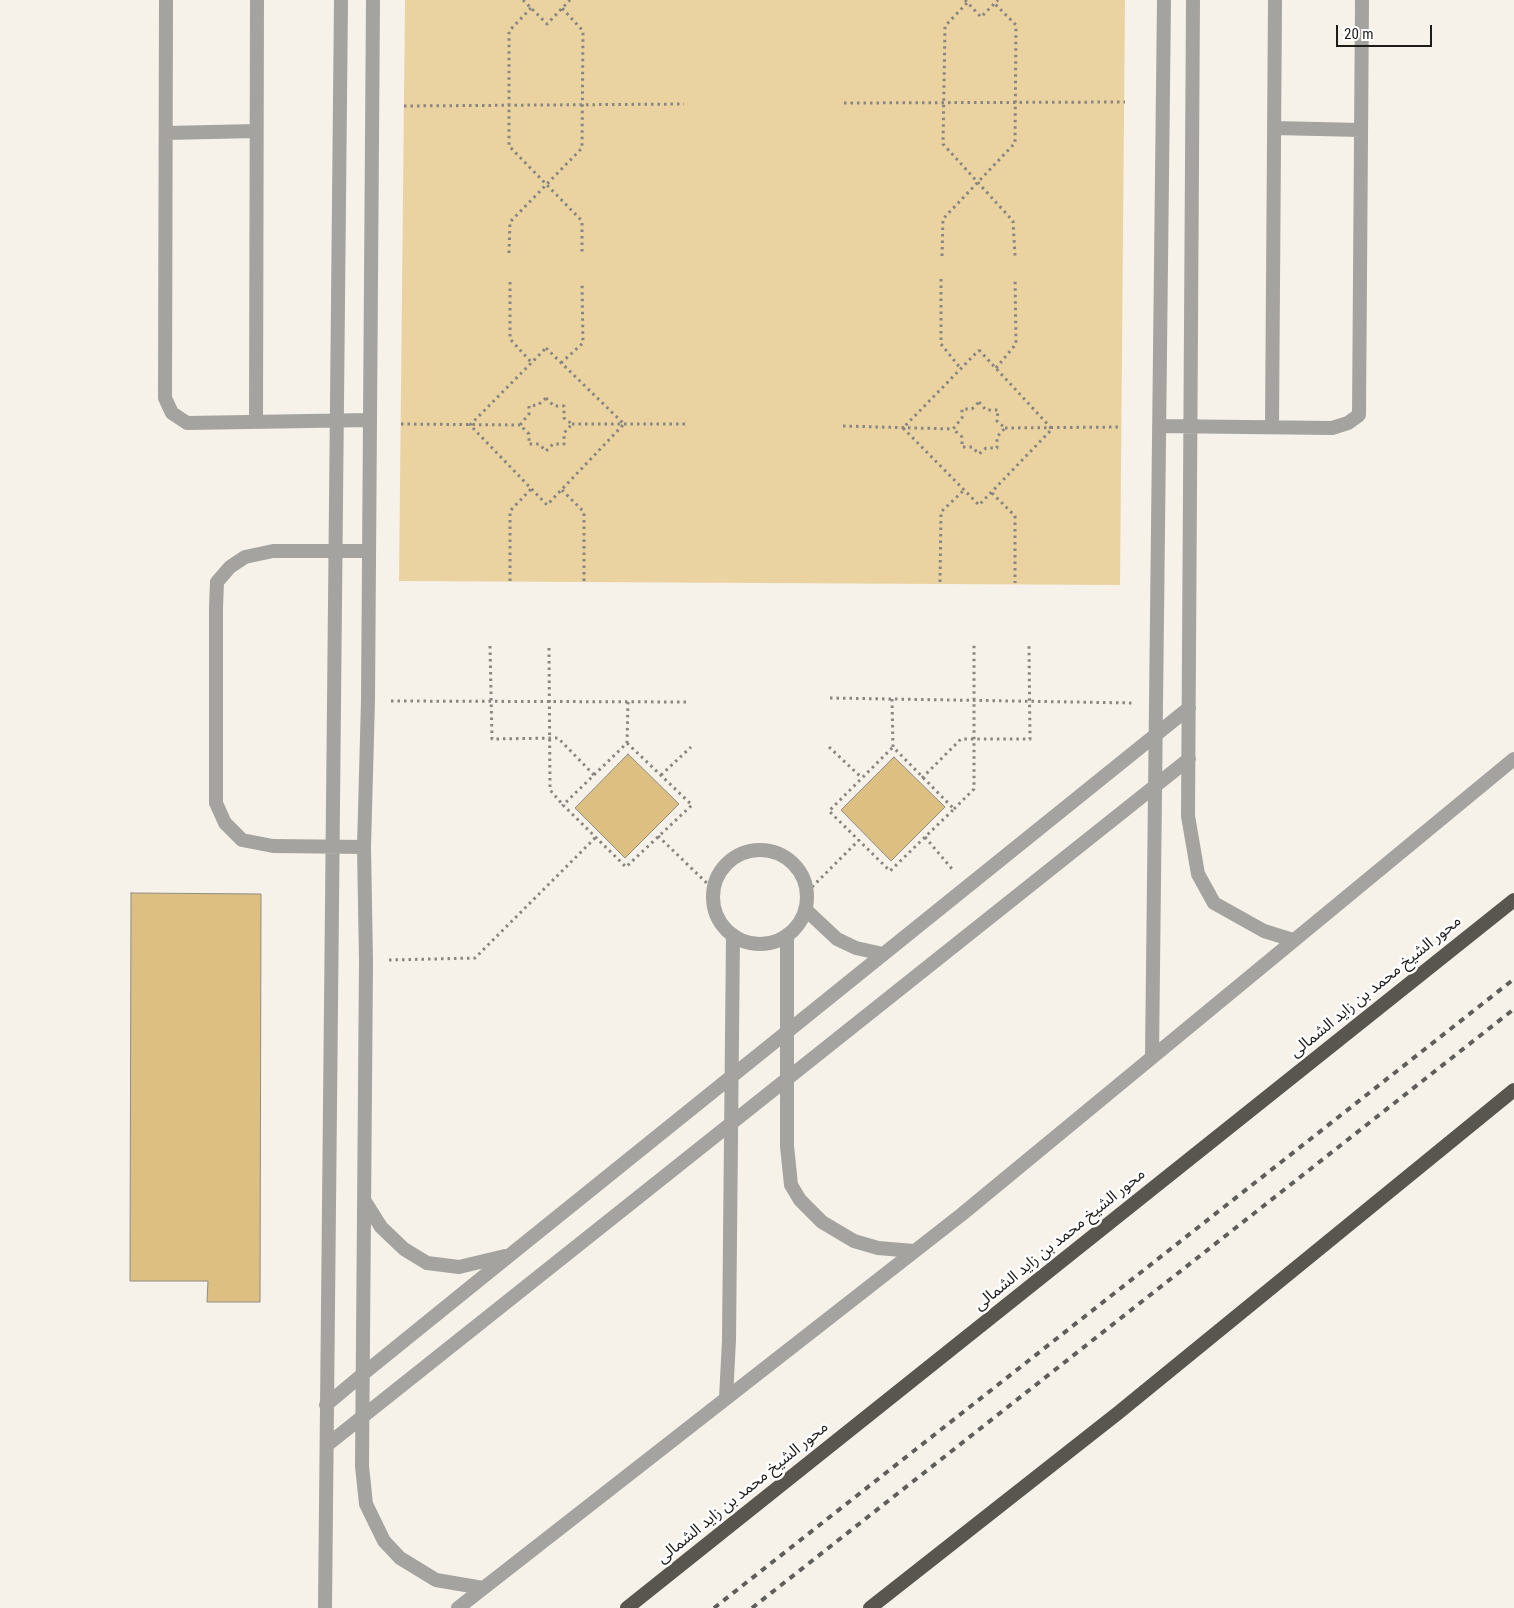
<!DOCTYPE html>
<meta charset="utf-8">
<style>
body{margin:0}
#map{position:relative;width:1514px;height:1608px;overflow:hidden;background:#f6f2ea;font-family:"Roboto Condensed",sans-serif}
canvas{display:block}
.scale{position:absolute;left:1336px;top:25px;width:96px;height:22px;box-sizing:border-box;border:2px solid #1d1c19;border-top:0;padding-left:6px;font-size:15px;line-height:18px;white-space:nowrap;color:#1d1c19;-webkit-text-stroke:4px #fff;paint-order:stroke}
</style>
<div id="map">
<canvas width="1514" height="1608"></canvas>
<div class="scale">20 m</div>
</div>
<script>
const context = document.querySelector('canvas').getContext('2d');
context.lineJoin = 'round';
function paint(path, color) { context.fillStyle = color; context.fill(path, 'evenodd'); }
const toPath = rows => new Path2D(rows.map(r => 'M' + r).join(''));
function trace(path, color, width, dash) { context.strokeStyle = color; context.lineWidth = width; context.lineCap = dash ? 'butt' : 'round'; context.setLineDash(dash || []); context.stroke(path); }
function label(font, color, halo, rows, align = 'center') {
  context.font = font + ' "Roboto Condensed","Noto Sans Arabic",sans-serif'; context.lineWidth = 5; context.setLineDash([]); context.textBaseline = 'middle'; context.strokeStyle = halo; context.fillStyle = color; for (const [text, x, y, turn = 0] of rows) {
    context.save(); context.translate(x, y); context.rotate((+turn || 0) * Math.PI / 180); context.textAlign = isNaN(turn) ? turn : align; if (halo) context.strokeText(text, 0, 0); context.fillText(text, 0, 0); context.restore();
  }
}
paint(toPath([
 [405,0,1125,0,1120,585,399,581]
]), '#ebd3a1');
const building = toPath([
 [628,754,679,804,625,858,575,808,628,754],
 [894,757,945,807,891,861,841,810,894,757],
 [131,893,261,894,260,1302,207,1302,208,1281,130,1281,131,893]
]);
paint(building, '#ddbf82');
trace(building, '#8f8c84', 1);
trace(toPath([
 [523,0,547,24,570,0],
 [965,0,981,17,998,0],
 [967,3,945,26,943,144,1013,221,1015,256],
 [531,8,509,31,509,146,582,221,582,252],
 [844,103,1125,102],
 [404,106,684,104],
 [509,253,510,222,582,148,583,31,562,8],
 [942,256,943,219,1015,143,1016,25,995,4],
 [941,279,941,344,961,369],
 [510,282,510,339,532,363],
 [546,348,624,424,547,505,470,425,546,348],
 [979,350,1052,429,979,505,903,428,979,350],
 [561,363,583,343,582,283],
 [996,368,1016,344,1015,278],
 [546,398,554,406,564,406,564,418,572,424,564,433,564,444,553,444,546,451,539,444,529,444,529,434,520,425,529,414,529,406,538,405,546,398],
 [979,402,986,410,998,410,997,421,1005,428,997,437,997,448,986,448,979,454,972,447,962,447,962,437,953,429,962,418,962,409,972,409,979,402],
 [401,424,520,425],
 [572,424,685,424],
 [843,426,953,429],
 [1005,428,1121,427],
 [562,490,584,512,584,581],
 [992,493,1015,516,1015,583],
 [510,581,510,511,531,489],
 [940,582,941,512,964,490],
 [490,646,492,739,558,738,594,775],
 [549,648,550,790,563,805],
 [830,698,1134,703],
 [892,699,893,747,954,809,890,871,829,811,893,747],
 [391,701,689,702],
 [627,743,692,805,626,867,563,805,627,743,628,702],
 [829,747,862,778],
 [661,775,691,747],
 [922,778,961,739,1030,739,1029,646],
 [954,809,974,789,974,645],
 [658,836,713,889],
 [925,837,952,869],
 [812,887,859,840],
 [389,960,475,958,596,837]
]), '#898681', 3, [2.5, 4]);
trace(toPath([
 [166,0,165,398,172,413,187,423,370,420],
 [373,0,368,700,364,847,366,961,362,1466,366,1504,384,1541,400,1558,436,1580,483,1588],
 [1193,0,1188,816,1198,874,1214,903,1264,931,1293,940],
 [1274,128,1361,130],
 [166,133,256,131],
 [256,422,257,0],
 [1159,426,1332,428,1348,423,1359,415,1362,0],
 [1272,427,1275,0],
 [364,847,273,846,242,840,225,823,216,803,216,608,217,582,230,567,245,557,273,551,369,551],
 '713 897a47 47 0 1 1 94 0a47 47 0 1 1-94 0Z',
 [805,909,837,939,856,948,883,954],
 [787,935,787,1146,791,1185,800,1200,822,1222,854,1241,878,1248,914,1251],
 [1152,1057,1164,0],
 [364,1200,381,1227,404,1249,427,1263,459,1267,505,1256],
 [726,1398,729,1340,733,935],
 [326,1405,363,1374,510,1255,1189,708],
 [327,1445,1189,759],
 [325,1608,341,0]
]), '#a4a39f', 14);
trace(toPath([
 [458,1608,961,1215,1514,759]
]), '#a4a39f', 14);
trace(toPath([
 [627,1608,1514,900],
 [870,1608,1118,1413,1514,1090]
]), '#595650', 14);
trace(toPath([
 [714,1608,1514,979],
 [752,1608,1514,1009]
]), '#605e5a', 4, [6, 6]);
label('16px', '#1d1c19', '#fff', [
 ["محور الشيخ محمد بن زايد الشمالى",1376,987,-39],
 ["محور الشيخ محمد بن زايد الشمالى",1060,1240,-39],
 ["محور الشيخ محمد بن زايد الشمالى",743,1493,-39]
]);
</script>
